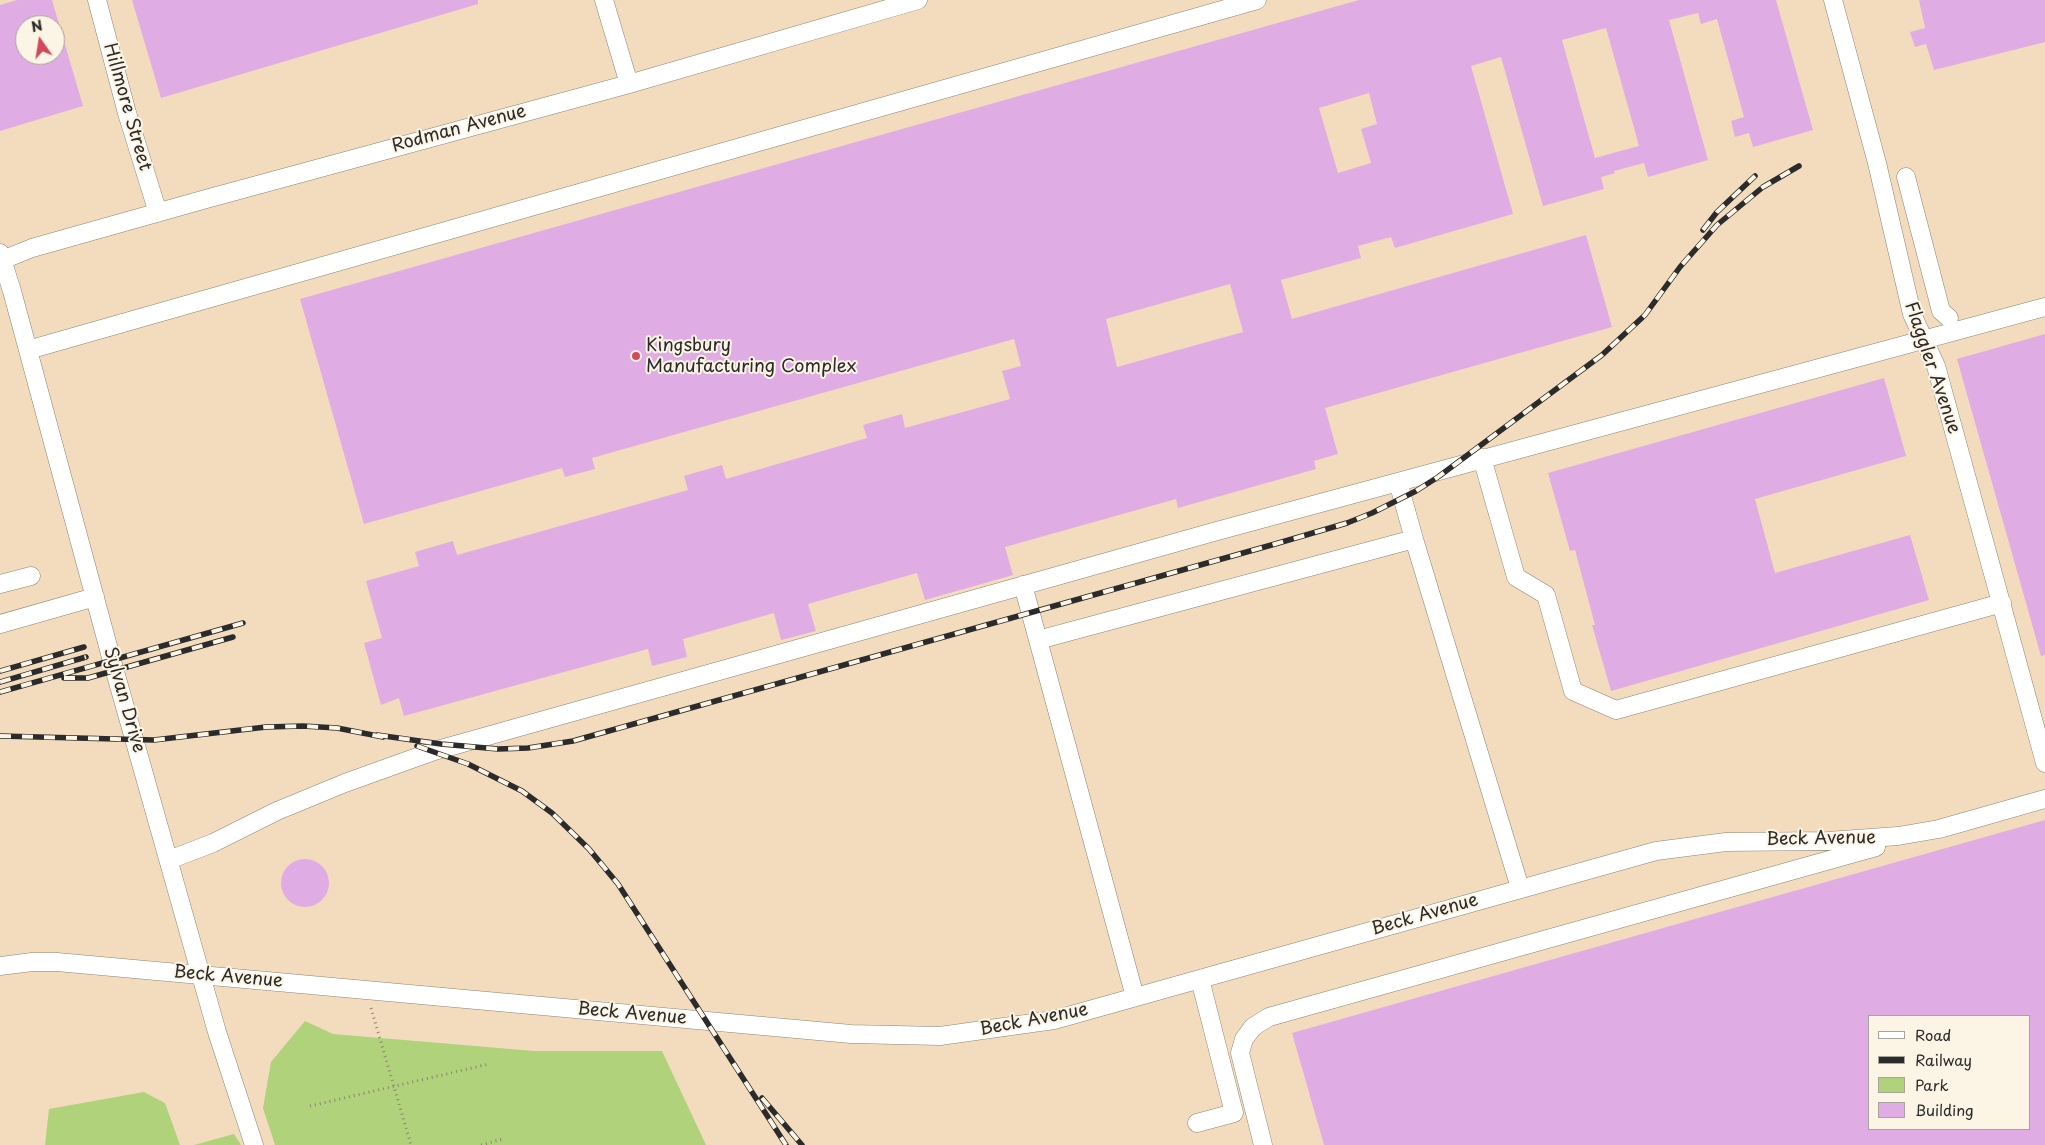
<!DOCTYPE html>
<style>
body{margin:0}
#map{position:relative;width:2045px;height:1145px;overflow:hidden;background:#f2dcbd;font-family:"Playpen Sans",sans-serif}
canvas{display:block}
.legend{position:absolute;left:1868px;top:1015px;width:162px;height:115px;box-sizing:border-box;background:#fcf5e5;border:1px solid #a8a49b;margin:0;padding:6px 9px;list-style:none;font-size:15px;color:#2b2b2b}
.legend li{display:flex;align-items:center;gap:10px;height:25px}
.legend b{width:25px;border:1px solid #a8a49b}
.north{position:absolute;left:15px;top:15px;width:50px;height:50px;box-sizing:border-box;background:#fcf5e5;border:1px solid #a8a49b;border-radius:50%;rotate:347deg;font-size:14px;font-weight:700;line-height:20px;text-align:center;color:#2b2b2b}
.north::after{content:'';display:block;margin:auto;width:18px;height:22px;background:#d1495b;clip-path:polygon(50% 0,100% 100%,50% 72%,0 100%)}
</style>
<div id="map">
<canvas width="2045" height="1145"></canvas>
<ul class="legend">
<li><b style="height:6px;background:#fff"></b>Road</li>
<li><b style="height:6px;background:#2b2b2b"></b>Railway</li>
<li><b style="height:14px;background:#afd27b"></b>Park</li>
<li><b style="height:14px;background:#dfade4"></b>Building</li>
</ul>
<div class="north">N</div>
</div>
<script>
const context = document.querySelector('canvas').getContext('2d');
context.lineJoin = 'round';
function paint(path, color) { context.fillStyle = color; context.fill(path, 'evenodd'); }
const toPath = rows => new Path2D(rows.map(r => 'M' + r).join(''));
function trace(path, color, width, dash) { context.strokeStyle = color; context.lineWidth = width; context.lineCap = dash ? 'butt' : 'round'; context.setLineDash(dash || []); context.stroke(path); }
function label(font, color, halo, rows, align = 'center') {
  context.font = font + ' "Playpen Sans",sans-serif'; context.lineWidth = 4; context.setLineDash([]); context.textBaseline = 'middle'; context.strokeStyle = halo; context.fillStyle = color; for (const [text, x, y, turn = 0] of rows) {
    context.save(); context.translate(x, y); context.rotate((+turn || 0) * Math.PI / 180); context.textAlign = isNaN(turn) ? turn : align; if (halo) context.strokeText(text, 0, 0); context.fillText(text, 0, 0); context.restore();
  }
}
paint(toPath([
 [305,1021,333,1034,534,1051,662,1051,706,1145,275,1145,263,1108,271,1062],
 [144,1092,165,1103,180,1145,45,1145,49,1109],
 [234,1134,241,1145,194,1145]
]), '#afd27b');
paint(toPath([
 [17,0,52,0,83,106,0,131,0,5],
 [25,25,55,25,55,55,25,55],
 [132,0,478,0,478,4,161,98],
 [1359,0,1776,0,1813,130,1753,147,1749,133,1735,137,1731,121,1744,117,1717,19,1701,24,1698,13,1669,20,1708,160,1648,177,1644,163,1614,171,1615,173,1601,177,1604,189,1543,206,1501,57,1471,66,1513,214,1395,248,1391,237,1358,246,1361,258,1281,280,1292,319,1586,235,1612,327,1325,408,1338,454,1314,461,1316,469,1178,508,1176,499,1005,547,1013,575,925,600,917,573,808,604,816,631,781,640,774,613,683,639,687,657,652,666,648,649,404,716,399,698,381,705,364,643,382,638,366,581,419,566,415,552,453,541,457,555,688,490,684,476,722,465,726,479,867,438,863,425,902,414,905,428,1010,399,1002,371,1021,366,1014,339,592,458,595,469,565,477,562,468,364,524,300,299],
 [1606,28,1639,146,1595,158,1562,40],
 [1369,93,1377,124,1361,129,1371,163,1338,173,1319,108],
 [1230,284,1243,332,1117,367,1106,319],
 [1919,0,2045,0,2045,42,1934,70,1926,44,1915,47,1910,32,1925,28],
 [2045,334,2045,655,2041,656,1957,359],
 [1884,378,1906,456,1755,499,1775,573,1910,535,1929,600,1611,691,1592,625,1595,625,1575,550,1570,551,1548,473],
 [2045,820,2045,1145,1324,1145,1292,1033],
 [1869,1016,2029,1016,2029,1129,1869,1129],
 '281 883a24 24 0 1 1 48 0a24 24 0 1 1-48 0Z'
]), '#dfade4');
const minor = toPath([
 [97,0,127,113,158,213],
 [604,0,629,84],
 [1833,0,1877,163,1912,314,1936,366,2045,763],
 [1906,177,1941,311,1949,318],
 [0,253,12,291,112,661,217,1032,254,1145],
 [0,261,32,248,206,199,629,84,918,0],
 [28,350,1257,0],
 [1482,458,1516,577,1546,595,1573,691,1616,710,2002,603],
 [1398,482,1414,539],
 [0,584,31,576],
 [1023,585,1038,640],
 [0,624,95,597],
 [169,860,213,843,277,811,345,783,434,751,1217,531,2045,307],
 [0,966,32,962,57,962,851,1034,940,1036,1054,1020,1656,851,1726,842,1828,841,1898,836,1939,829,2045,799],
 [1135,997,1038,640,1414,539,1520,888],
 [1197,1123,1234,1113,1200,979],
 [1263,1145,1240,1053,1244,1039,1253,1027,1269,1017,1876,847]
]);
trace(minor, '#8e8474', 19);
trace(toPath([
 [371,1008,411,1145],
 [310,1106,489,1064],
 [481,1145,503,1139]
]), '#8e8474', 3, [1, 4]);
trace(minor, '#fff', 18);
const rail = toPath([
 [1703,230,1717,212,1755,176],
 [0,671,84,647],
 [64,678,88,678,233,637],
 [0,682,86,657],
 [0,692,243,623],
 [377,735,441,744,498,749,528,748,573,741,1275,544,1347,523,1372,513,1416,491,1438,477,1602,355,1645,315,1680,267,1717,225,1763,187,1799,166],
 [0,736,154,740,266,727,303,726,337,728,383,737],
 [417,746,468,764,522,791,552,813,589,849,618,884,786,1145],
 [762,1098,802,1145]
]);
trace(rail, '#2b2b2b', 5.5);
trace(rail, '#fcf5e5', 4, [11]);
for (const [x, y, r, color] of [
 [636,356,5,"#d1495b"]
]) { const dot = new Path2D(); dot.arc(x, y, r, 0, 2 * Math.PI); context.fillStyle = color; context.fill(dot); trace(dot, '#fcf5e5', 2); }
label('18px', '#2b2b2b', '#fcf5e5', [
 ["Hillmore Street",127,107,74],
 ["Rodman Avenue",459,129,-15],
 ["Flaggler Avenue",1932,368,71],
 ["Sylvan Drive",124,700,74],
 ["Beck Avenue",1821,839,-1],
 ["Beck Avenue",1425,915,-16],
 ["Beck Avenue",228,977,5],
 ["Beck Avenue",632,1014,5],
 ["Beck Avenue",1034,1020,-11]
]);
label('18px', '#2b2b2b', '#fcf5e5', [
 ["Kingsbury",646,346],
 ["Manufacturing Complex",646,367]
], 'left');
</script>
